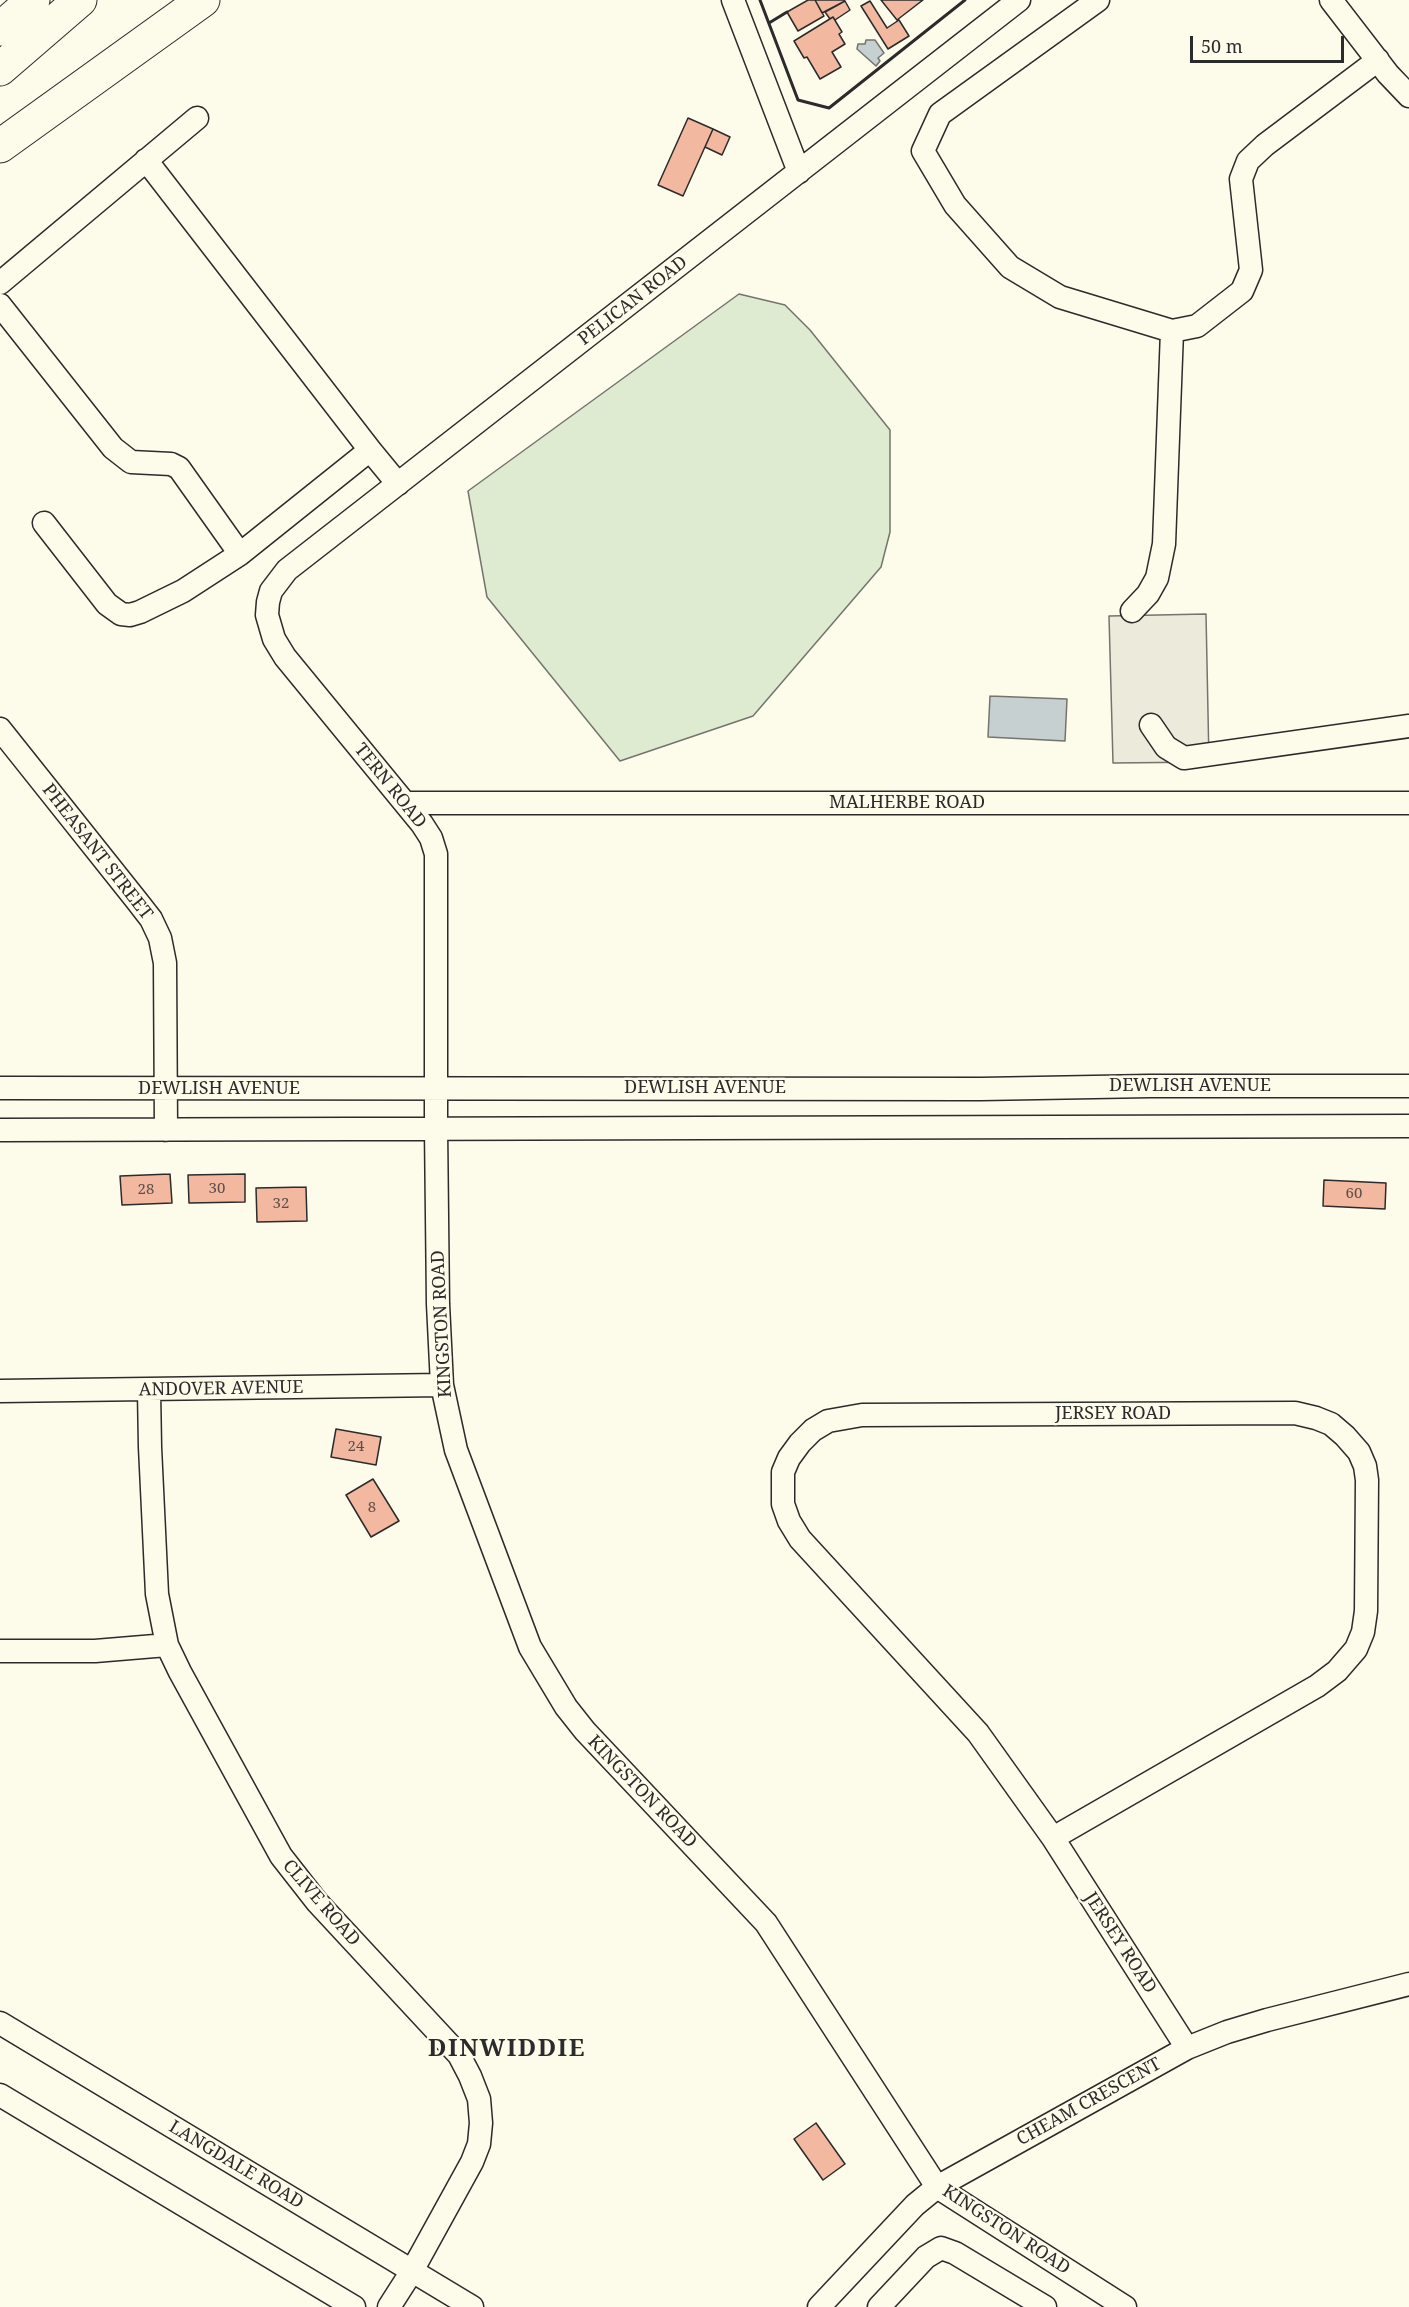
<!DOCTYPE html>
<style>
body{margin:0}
#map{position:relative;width:1409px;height:2307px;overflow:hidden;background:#fdfbea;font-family:"Noto Serif",serif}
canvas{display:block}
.scale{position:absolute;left:1190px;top:36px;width:154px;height:27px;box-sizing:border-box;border:3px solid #2b2b2b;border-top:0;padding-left:8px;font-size:18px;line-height:21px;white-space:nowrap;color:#2b2b2b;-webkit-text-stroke:4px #fdfbea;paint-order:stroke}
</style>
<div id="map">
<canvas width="1409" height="2307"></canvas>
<div class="scale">50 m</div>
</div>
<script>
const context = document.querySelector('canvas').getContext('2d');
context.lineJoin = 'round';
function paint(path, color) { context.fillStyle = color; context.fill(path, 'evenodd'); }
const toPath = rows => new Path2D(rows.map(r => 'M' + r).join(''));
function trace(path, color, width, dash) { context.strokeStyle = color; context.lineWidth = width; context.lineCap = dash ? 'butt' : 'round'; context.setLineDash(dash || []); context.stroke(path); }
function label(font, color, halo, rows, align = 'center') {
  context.font = font + ' "Noto Serif",serif'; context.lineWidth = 4.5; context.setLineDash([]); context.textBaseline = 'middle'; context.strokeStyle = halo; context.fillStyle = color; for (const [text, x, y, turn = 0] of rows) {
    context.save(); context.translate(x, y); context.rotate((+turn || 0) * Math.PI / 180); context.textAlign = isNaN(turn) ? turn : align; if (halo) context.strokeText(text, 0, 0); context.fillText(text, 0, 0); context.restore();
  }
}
const green = toPath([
 [739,294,785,305,810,330,890,430,890,532,881,567,753,716,620,761,487,597,468,491,739,294]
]);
paint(green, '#deebd1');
trace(green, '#74746e', 1.5);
const parking = toPath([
 [1206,614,1209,762,1113,763,1109,616,1206,614]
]);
paint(parking, '#eceadb');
trace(parking, '#74746e', 1.5);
const water = toPath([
 [866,40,875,40,884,53,878,58,880,61,876,66,857,49,858,44,865,44,866,40],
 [990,696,1067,699,1065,741,988,737,990,696]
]);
paint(water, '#c7d0d0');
trace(water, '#74746e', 1.5);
const building = toPath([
 [808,0,815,0,824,16,798,31,787,12,808,0],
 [815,0,844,0,845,1,822,13,815,0],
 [881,0,923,0,897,20,881,0],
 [845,1,850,10,835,20,833,17,830,19,825,12,845,1],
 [870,1,887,28,899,20,909,36,888,49,861,6,870,1],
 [833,17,842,32,839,34,845,44,832,52,841,67,820,79,807,57,804,58,794,41,833,17],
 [688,118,713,129,683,196,658,185,688,118],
 [713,129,730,137,722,155,705,147,713,129],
 [170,1174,172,1203,122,1205,120,1176,170,1174],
 [245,1174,245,1202,189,1203,188,1175,245,1174],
 [1324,1180,1386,1183,1385,1209,1323,1206,1324,1180],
 [306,1187,307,1221,257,1222,256,1188,306,1187],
 [336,1429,381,1437,376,1465,331,1457,336,1429],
 [373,1479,399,1521,371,1537,346,1495,373,1479],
 [816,2123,845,2164,823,2180,794,2139,816,2123]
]);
paint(building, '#f2b8a0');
trace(building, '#2b2b2b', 1.5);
const minor = toPath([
 [733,0,799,172],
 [1019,0,287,570,271,591,268,602,267,615,274,639,285,657,422,824,431,838,436,854,436,1128,438,1304,442,1385,456,1450,530,1647,566,1707,585,1731,766,1923,937,2187,1125,2307],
 [1098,0,940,114,923,151,955,205,1010,267,1060,297,1172,331,1197,326,1242,291,1251,270,1241,179,1248,161,1265,145,1378,60],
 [1331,0,1388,74,1409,96],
 [146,160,370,450],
 [0,283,197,118],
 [0,305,113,448,131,462,171,464,179,468,240,554,370,450,398,484],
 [44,523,107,604,121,614,130,615,140,612,183,591,240,554],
 [1132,611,1148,594,1157,578,1164,544,1172,331],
 [1151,725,1166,747,1184,758,1409,726],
 [0,729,137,901,151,919,160,938,165,963,166,1130],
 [405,803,1409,803],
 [0,1088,981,1089,1150,1086,1409,1086],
 [0,1130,1409,1126],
 [0,1391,442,1385],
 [149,1391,150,1447,157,1594,167,1645,180,1672,281,1856,317,1902,459,2055,470,2076,479,2099,481,2123,479,2144,472,2162,412,2271,389,2307],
 [0,1651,95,1651,167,1645],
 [1053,1838,1317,1686,1337,1671,1356,1649,1363,1632,1366,1611,1367,1480,1365,1466,1359,1452,1345,1436,1331,1424,1316,1418,1295,1413,862,1415,828,1421,813,1430,800,1443,789,1458,783,1472,783,1504,789,1521,800,1539,978,1733,1053,1838,1187,2048],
 [0,2023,472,2307],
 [0,2095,354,2307],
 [819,2307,915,2205,937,2187,1187,2048,1227,2032,1267,2020,1409,1984],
 [879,2307,926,2257,941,2248,955,2253,1045,2307]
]);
const highway = toPath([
 [0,29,33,0],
 [0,69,80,0],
 [0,146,203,0]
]);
trace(minor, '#2b2b2b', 25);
trace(highway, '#2b2b2b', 35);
trace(minor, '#fdfbea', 22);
trace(highway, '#fdfbea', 33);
trace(toPath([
 [760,0,798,100,829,108,965,0],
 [769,23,787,12]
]), '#2b2b2b', 3);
label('15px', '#5d4e48', null, [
 ["30",217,1189],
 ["28",146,1190],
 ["60",1354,1194],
 ["32",281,1204],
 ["24",356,1447],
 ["8",372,1508]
]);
label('18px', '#2b2b2b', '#fdfbea', [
 ["PELICAN ROAD",633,301,-38],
 ["TERN ROAD",390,786,51],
 ["MALHERBE ROAD",907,803],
 ["PHEASANT STREET",97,852,52],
 ["DEWLISH AVENUE",1190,1086],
 ["DEWLISH AVENUE",705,1088],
 ["DEWLISH AVENUE",219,1089],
 ["KINGSTON ROAD",442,1324,-93],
 ["ANDOVER AVENUE",221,1389,-1],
 ["JERSEY ROAD",1113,1414],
 ["KINGSTON ROAD",642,1792,46],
 ["CLIVE ROAD",321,1903,49],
 ["JERSEY ROAD",1120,1943,57],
 ["CHEAM CRESCENT",1089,2102,-29],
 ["LANGDALE ROAD",236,2165,31],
 ["KINGSTON ROAD",1006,2230,33]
]);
context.letterSpacing = '1.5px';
label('bold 24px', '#2b2b2b', '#fdfbea', [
 ["DINWIDDIE",507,2049]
]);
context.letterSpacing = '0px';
</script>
